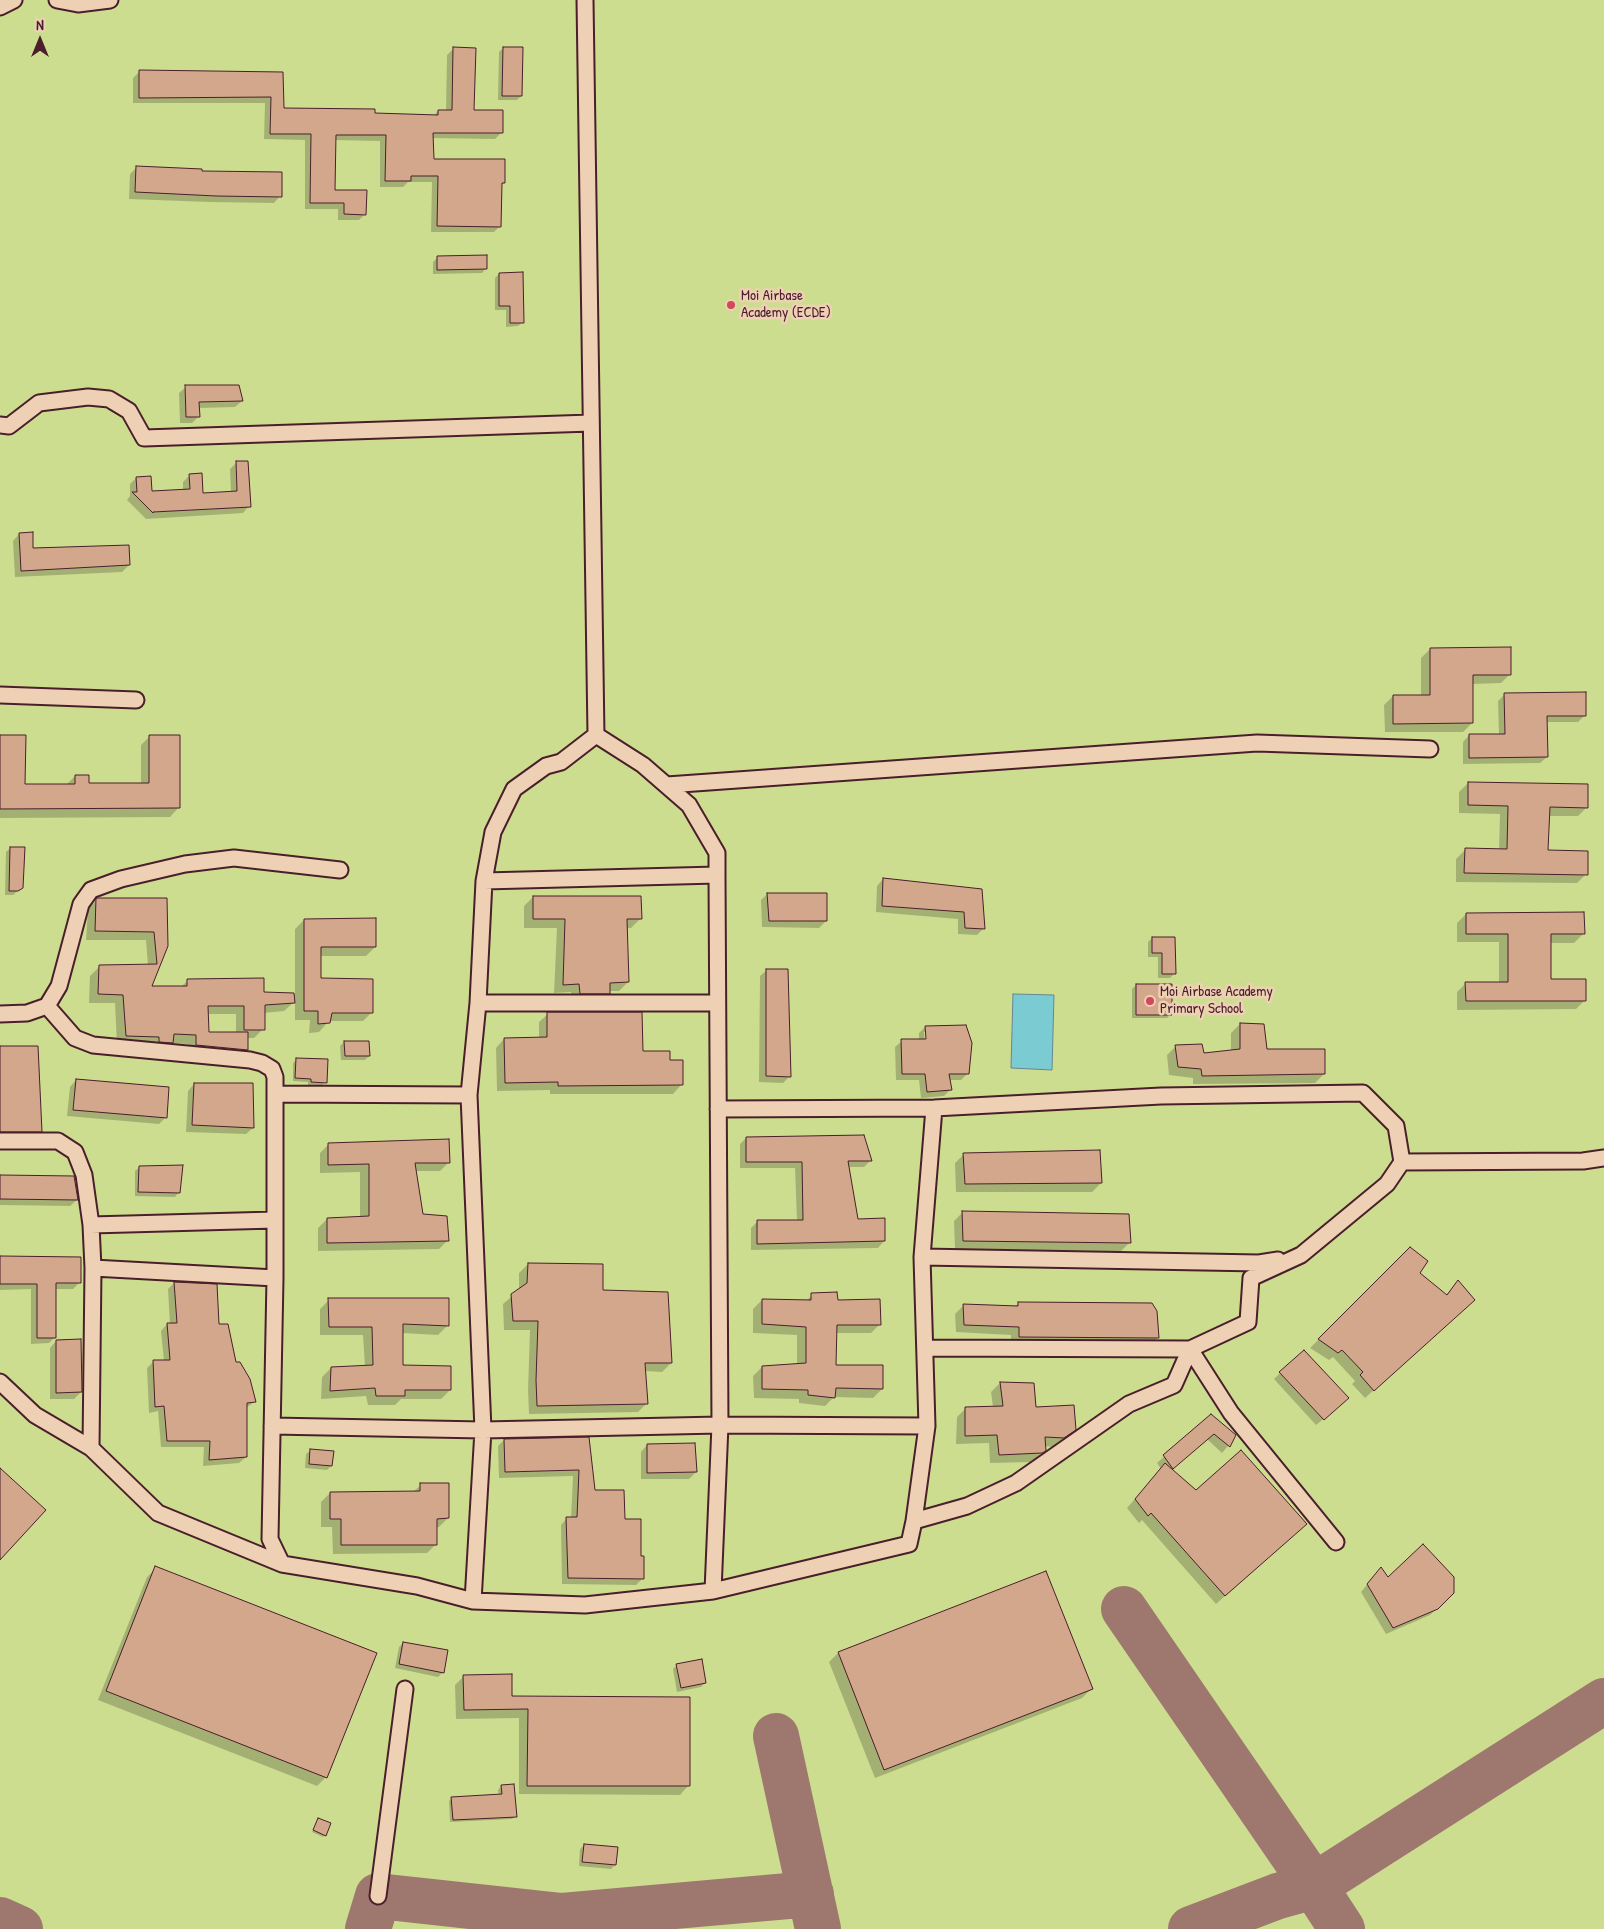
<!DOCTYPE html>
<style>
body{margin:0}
#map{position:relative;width:1604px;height:1929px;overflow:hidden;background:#f2d0b0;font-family:"Patrick Hand",sans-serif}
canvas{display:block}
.north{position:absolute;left:15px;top:15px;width:50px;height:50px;-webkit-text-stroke:4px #eed1b4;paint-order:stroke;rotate:0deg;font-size:14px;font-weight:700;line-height:20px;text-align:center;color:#4a1f2b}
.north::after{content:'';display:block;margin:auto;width:18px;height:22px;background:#4a1f2b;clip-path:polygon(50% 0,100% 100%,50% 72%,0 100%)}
</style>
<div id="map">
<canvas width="1604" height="1929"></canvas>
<div class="north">N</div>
</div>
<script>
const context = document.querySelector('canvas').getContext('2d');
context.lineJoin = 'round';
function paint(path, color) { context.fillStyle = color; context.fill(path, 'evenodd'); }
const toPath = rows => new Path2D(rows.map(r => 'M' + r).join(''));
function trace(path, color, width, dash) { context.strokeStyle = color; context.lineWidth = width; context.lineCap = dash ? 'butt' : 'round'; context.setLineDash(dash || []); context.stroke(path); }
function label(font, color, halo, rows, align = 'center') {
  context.font = font + ' "Patrick Hand",sans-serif'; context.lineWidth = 5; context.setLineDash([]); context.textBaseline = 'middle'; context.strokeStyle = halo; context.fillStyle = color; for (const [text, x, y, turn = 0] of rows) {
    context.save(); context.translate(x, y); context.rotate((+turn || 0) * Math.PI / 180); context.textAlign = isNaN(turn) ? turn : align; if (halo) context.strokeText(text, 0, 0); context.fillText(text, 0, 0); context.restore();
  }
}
paint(toPath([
 [0,0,1604,0,1604,1929,0,1929]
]), '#cddd90');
const water = toPath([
 [1013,994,1054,995,1052,1070,1011,1068,1013,994]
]);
paint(water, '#7bccd2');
trace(water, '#67878f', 1);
paint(toPath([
 [454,48,473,111,502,132,495,139,432,138,433,160,504,183,501,185,500,226,494,232,431,232,432,182,408,182,403,187,380,187,380,141,334,140,334,191,365,214,359,220,338,220,338,209,305,209,305,140,264,139,265,103,133,103,133,78,139,72,282,73,282,109,433,116,438,111,446,111,447,55],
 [503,48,521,96,517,100,498,100,499,52],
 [136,168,201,173,280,196,274,203,209,202,129,199,130,174],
 [438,257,486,268,482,273,433,274,433,262],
 [499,274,523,322,518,326,506,327,506,310,495,310,495,278],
 [186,387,242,401,235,407,198,408,198,417,192,423,180,423,179,393],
 [236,463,249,506,243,513,146,519,127,500,130,496,130,484,136,478,151,493,183,491,183,482,190,475,202,494,231,492,230,469],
 [19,534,32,549,129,565,122,572,15,577,13,541],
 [1430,649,1510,674,1501,683,1472,684,1472,723,1463,732,1385,732,1384,705,1393,696,1421,696,1421,658],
 [1505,694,1585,715,1578,722,1546,722,1547,757,1540,763,1463,764,1463,742,1469,735,1499,735,1498,701],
 [0,736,24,786,66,785,75,776,87,784,141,784,141,745,150,736,179,807,170,817,0,818],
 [1468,783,1587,807,1578,816,1548,816,1547,851,1586,874,1577,883,1456,882,1456,859,1465,850,1499,850,1500,814,1459,813,1459,792],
 [10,848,22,887,13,895,5,895,6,852],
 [883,879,980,891,983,929,977,935,958,934,958,919,876,912,877,886],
 [767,894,826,921,819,928,762,927,761,900],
 [533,897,640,919,631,928,626,928,628,982,619,991,609,991,600,1002,572,1002,571,992,554,993,557,928,524,928,524,906],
 [97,900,166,900,167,945,150,988,180,988,188,980,263,994,295,994,295,929,304,920,375,947,366,956,320,956,320,979,372,1012,363,1021,329,1021,319,1032,309,1033,310,1020,295,1020,295,1001,284,1011,263,1013,263,1029,254,1038,246,1038,246,1049,237,1058,187,1054,188,1044,172,1043,163,1052,117,1045,115,1003,89,1003,90,976,99,967,148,966,146,940,86,940,88,909],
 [207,1014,236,1014,236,1033,208,1033],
 [1466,914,1583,934,1574,943,1550,943,1550,980,1585,1000,1576,1009,1457,1010,1457,992,1466,983,1499,983,1499,942,1457,942,1457,923],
 [1152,938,1174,938,1174,974,1170,978,1158,978,1158,957,1148,957,1148,942],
 [767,970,790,1076,783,1083,759,1082,760,976],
 [1136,985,1171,1014,1167,1018,1132,1018,1132,989],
 [548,1014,669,1062,681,1085,673,1094,550,1094,550,1090,497,1091,496,1048,504,1039,539,1039,539,1022],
 [1240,1024,1263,1025,1266,1050,1324,1074,1315,1083,1193,1084,1193,1078,1169,1075,1167,1055,1176,1046,1202,1054,1231,1051,1231,1033],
 [925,1027,967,1074,961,1080,949,1080,950,1090,944,1096,921,1098,919,1080,896,1080,895,1047,902,1041,919,1041,919,1033],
 [924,1032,926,1032,927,1046,925,1046],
 [344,1042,369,1056,365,1060,341,1060,340,1046],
 [0,1048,41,1131,32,1140,0,1140],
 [297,1059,326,1082,322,1085,308,1085,308,1082,293,1081,293,1063],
 [76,1080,166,1117,159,1124,67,1116,70,1087],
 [194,1084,253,1128,246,1134,186,1132,188,1091],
 [746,1138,870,1161,864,1167,848,1167,857,1220,884,1241,878,1248,751,1250,751,1228,757,1222,797,1221,795,1168,740,1168,740,1144],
 [329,1144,449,1162,440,1171,415,1171,422,1216,448,1240,439,1249,318,1251,318,1228,327,1219,360,1218,360,1172,320,1173,320,1153],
 [964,1154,1101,1183,1092,1192,956,1192,955,1163],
 [140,1167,179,1192,175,1197,135,1196,135,1171],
 [0,1176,77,1200,70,1206,0,1205],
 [963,1212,1129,1243,1120,1252,955,1249,954,1221],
 [1410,1249,1418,1273,1445,1296,1458,1282,1465,1308,1365,1398,1352,1384,1355,1381,1333,1357,1329,1360,1310,1348],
 [0,1257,80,1282,73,1289,54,1289,55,1337,49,1343,31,1344,31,1289,0,1290],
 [528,1264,602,1291,671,1363,662,1372,645,1371,647,1403,638,1412,529,1414,528,1390,530,1330,504,1330,503,1304,519,1290,519,1273],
 [174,1283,218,1325,254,1402,246,1408,246,1457,239,1463,203,1466,204,1447,161,1447,158,1411,149,1413,147,1368,153,1362,164,1361,161,1331,167,1324,170,1325,168,1289],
 [812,1295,837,1302,880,1324,871,1333,836,1333,835,1366,882,1389,873,1398,834,1397,825,1406,799,1403,799,1399,754,1398,753,1376,762,1367,797,1364,797,1335,753,1333,753,1309,762,1300,806,1301],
 [329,1300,447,1326,438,1335,402,1333,402,1366,450,1390,441,1399,401,1399,395,1405,368,1405,366,1396,321,1399,322,1377,331,1368,365,1367,363,1335,320,1335,320,1309],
 [1019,1303,1158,1337,1150,1345,1011,1345,1011,1335,956,1332,955,1314,964,1305,1014,1307],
 [56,1341,81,1392,74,1399,50,1399,50,1348],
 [1280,1373,1341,1405,1316,1425,1274,1379],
 [1000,1383,1033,1385,1035,1408,1075,1429,1054,1447,1044,1446,1045,1450,1032,1462,990,1463,989,1443,956,1444,957,1417,966,1408,993,1407,991,1392],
 [1211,1415,1235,1435,1228,1446,1222,1453,1207,1439,1171,1470,1196,1492,1297,1532,1216,1604,1142,1520,1139,1523,1127,1508,1161,1469,1157,1463],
 [588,1438,594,1491,624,1520,639,1557,643,1578,636,1585,562,1584,561,1525,567,1518,571,1519,573,1476,499,1478,498,1446,504,1440],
 [647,1445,696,1472,689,1479,641,1479,641,1452],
 [311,1450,331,1466,327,1470,305,1468,306,1454],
 [421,1485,448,1518,439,1527,436,1527,436,1544,427,1553,333,1554,332,1527,321,1527,321,1502,330,1493,413,1492],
 [156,1568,326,1777,317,1786,98,1700,147,1577],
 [1046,1573,1091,1689,1082,1698,875,1778,829,1662,838,1653],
 [1374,1576,1388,1579,1453,1593,1430,1615,1386,1634,1361,1592],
 [403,1643,443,1672,438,1677,395,1668,399,1647],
 [677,1665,705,1683,701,1687,677,1692,673,1669],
 [464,1676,511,1697,688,1786,680,1795,519,1794,519,1718,456,1719,455,1685],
 [501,1786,516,1816,512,1819,450,1822,449,1801,452,1798,499,1796,498,1790],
 [317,1821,325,1835,323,1837,312,1832],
 [584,1845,615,1865,611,1869,579,1866,580,1849]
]), '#0003');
trace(toPath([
 [1124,1609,1314,1886,1278,1896,1191,1929],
 [776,1736,818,1929],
 [0,1920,20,1929],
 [368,1929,378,1896,562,1916,811,1894],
 [1342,1929,1314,1886,1604,1701]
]), '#9e786e', 46);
const building = toPath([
 [453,47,476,48,474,110,503,110,503,133,433,133,434,159,505,159,505,183,502,183,501,227,437,226,438,176,411,176,411,181,385,181,386,135,336,135,335,190,367,190,366,215,344,214,344,203,310,203,311,134,270,134,271,97,139,98,139,70,283,72,284,108,375,109,375,113,438,115,438,110,452,110,453,47],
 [503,47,523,47,522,96,502,96,503,47],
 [136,166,202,169,202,171,282,172,282,197,216,196,135,192,136,166],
 [487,255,487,269,437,270,437,256,487,255],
 [523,272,524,323,510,323,510,306,499,306,499,273,523,272],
 [185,385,239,385,243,401,199,402,200,417,186,417,185,385],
 [236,461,248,461,251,507,153,512,153,513,132,492,137,492,136,477,151,476,152,491,190,489,189,474,202,473,203,493,237,491,236,461],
 [33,532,33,548,129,545,130,565,21,571,19,533,33,532],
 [1511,647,1511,675,1473,675,1473,723,1393,724,1393,695,1430,695,1430,648,1511,647],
 [1586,692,1586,716,1547,716,1548,757,1469,758,1469,734,1505,734,1504,693,1586,692],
 [0,735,26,735,25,784,75,784,75,775,89,775,89,783,149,783,149,735,180,735,180,808,0,809,0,735],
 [1468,782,1588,784,1588,808,1550,807,1548,850,1588,851,1588,875,1464,873,1465,848,1507,849,1508,806,1468,805,1468,782],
 [10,847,25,847,23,888,18,891,9,891,10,847],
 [883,878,982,889,985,929,965,928,964,912,882,906,883,878],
 [767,893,827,893,827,921,769,921,767,893],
 [533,896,641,896,642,919,627,919,629,982,610,983,610,994,580,994,579,984,563,985,565,919,533,919,533,896],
 [96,898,167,898,168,946,152,986,187,986,187,979,264,978,264,992,294,993,295,1003,265,1005,265,1030,244,1030,244,1006,208,1006,209,1032,248,1032,248,1050,196,1045,196,1035,174,1034,173,1043,159,1042,159,1037,126,1036,123,995,98,994,99,965,157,964,154,932,95,931,96,898],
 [1584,912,1585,934,1551,934,1551,979,1586,979,1586,1001,1466,1001,1465,982,1508,982,1508,934,1466,934,1466,913,1584,912],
 [376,918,376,947,321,947,321,978,373,979,373,1013,332,1013,330,1023,318,1024,318,1011,304,1011,304,919,376,918],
 [1152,937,1175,937,1176,974,1162,974,1162,953,1152,953,1152,937],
 [766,969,788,969,791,1077,766,1076,766,969],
 [1136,984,1172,984,1172,1015,1136,1015,1136,984],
 [547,1012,642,1012,643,1051,670,1051,670,1060,683,1060,683,1085,558,1086,558,1082,505,1083,504,1038,547,1037,547,1012],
 [1240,1023,1264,1024,1267,1049,1325,1049,1325,1074,1202,1076,1201,1069,1178,1067,1175,1045,1202,1044,1204,1053,1240,1049,1240,1023],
 [966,1025,972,1043,969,1074,949,1074,952,1090,927,1092,925,1074,902,1074,901,1039,926,1039,925,1026,966,1025],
 [344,1041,369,1041,370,1056,345,1056,344,1041],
 [0,1046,38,1046,42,1132,0,1132,0,1046],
 [296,1058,328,1059,327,1083,311,1082,311,1079,295,1078,296,1058],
 [76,1079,169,1087,167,1118,73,1110,76,1079],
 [194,1083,253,1083,254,1128,192,1125,194,1083],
 [864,1135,872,1161,848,1161,858,1219,885,1218,885,1241,757,1244,757,1220,803,1220,802,1162,746,1162,746,1137,864,1135],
 [449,1139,450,1163,415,1163,423,1214,447,1216,449,1241,327,1243,327,1218,369,1216,369,1164,328,1165,328,1143,449,1139],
 [1100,1150,1102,1183,965,1184,963,1153,1100,1150],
 [183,1165,180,1193,138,1192,139,1166,183,1165],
 [0,1175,74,1176,78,1200,0,1199,0,1175],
 [962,1211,1129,1214,1131,1243,963,1241,962,1211],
 [1410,1247,1428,1261,1420,1273,1447,1295,1458,1280,1475,1300,1374,1391,1360,1375,1363,1372,1342,1350,1338,1353,1318,1339,1410,1247],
 [0,1256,81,1257,81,1283,56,1283,56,1338,37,1338,37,1284,0,1284,0,1256],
 [528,1263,603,1264,603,1290,668,1292,672,1363,645,1363,648,1404,537,1406,536,1380,538,1321,513,1321,511,1294,527,1283,528,1263],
 [174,1282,217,1284,219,1324,228,1324,236,1362,240,1362,250,1379,256,1402,247,1403,247,1457,209,1460,210,1441,167,1441,164,1406,155,1407,153,1360,170,1360,167,1323,177,1323,174,1282],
 [837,1292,838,1300,880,1299,881,1325,837,1325,836,1365,883,1365,883,1389,836,1388,835,1398,808,1395,808,1390,762,1389,762,1366,806,1363,806,1327,762,1324,762,1299,811,1300,811,1293,837,1292],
 [328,1298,449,1298,449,1326,403,1324,403,1365,451,1366,451,1390,405,1390,405,1396,376,1396,375,1388,330,1391,331,1367,373,1365,372,1327,329,1327,328,1298],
 [1018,1302,1152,1303,1157,1311,1159,1338,1019,1337,1019,1327,964,1325,963,1304,1018,1306,1018,1302],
 [81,1339,82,1392,56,1393,56,1340,81,1339],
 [1304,1350,1349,1398,1324,1420,1279,1372,1304,1350],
 [1000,1382,1034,1383,1036,1407,1074,1405,1076,1430,1064,1438,1045,1437,1046,1451,1042,1453,999,1455,997,1435,965,1436,965,1407,1003,1406,1000,1382],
 [1211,1414,1236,1435,1230,1447,1214,1434,1173,1469,1163,1455,1211,1414],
 [589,1437,595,1490,624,1490,625,1519,641,1519,641,1556,644,1556,644,1579,568,1578,566,1517,577,1517,579,1470,505,1472,504,1439,589,1437],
 [695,1443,697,1472,647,1473,647,1444,695,1443],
 [310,1449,334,1451,332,1466,309,1464,310,1449],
 [1241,1450,1307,1524,1225,1596,1151,1513,1148,1516,1135,1499,1165,1463,1196,1490,1241,1450],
 [0,1468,46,1510,0,1560,0,1468],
 [420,1483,449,1483,449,1518,437,1519,437,1545,341,1545,341,1519,330,1519,330,1492,420,1491,420,1483],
 [1423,1544,1454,1577,1454,1593,1438,1609,1393,1628,1367,1584,1381,1567,1388,1577,1423,1544],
 [155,1566,377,1653,327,1778,106,1691,155,1566],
 [1046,1571,1093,1689,884,1770,838,1652,1046,1571],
 [403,1642,448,1650,444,1673,399,1664,403,1642],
 [702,1659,706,1683,681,1688,676,1664,702,1659],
 [512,1674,512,1696,690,1697,690,1786,527,1786,528,1709,464,1710,463,1675,512,1674],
 [514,1784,517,1817,453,1820,451,1797,502,1794,501,1785,514,1784],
 [318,1818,331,1823,326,1836,313,1830,318,1818],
 [584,1844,618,1847,616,1865,582,1862,584,1844]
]);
paint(building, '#d3a78c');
trace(building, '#4a1f2b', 1);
const street = toPath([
 [57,0,78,4,110,0],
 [585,0,596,735],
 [0,7,14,0],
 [0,425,9,426,39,403,88,397,109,399,129,411,144,438,591,423],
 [0,695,136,700],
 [596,735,643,765,689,805,717,853,717,875,484,881,493,832,514,789,546,766,561,762,596,735],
 [667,785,1257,743,1430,749],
 [478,1003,717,1003],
 [47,1006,75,1038,93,1045,250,1060,262,1063,272,1069,275,1077,275,1278,270,1539,282,1564],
 [0,1014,27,1013,47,1006,59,986,81,904,91,890,121,879,185,864,234,858,340,870],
 [276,1094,469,1095],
 [718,1109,934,1108,1161,1096,1363,1093,1396,1126,1402,1162],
 [0,1141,58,1141,75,1152,84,1175,91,1225,93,1268,91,1448],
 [91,1225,275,1220],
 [922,1257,1259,1263,1278,1260],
 [93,1268,275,1278],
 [925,1348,1190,1349,1231,1413,1336,1542],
 [0,1382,35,1415,91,1448,158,1513,282,1564,417,1586,473,1601,585,1605,713,1591,909,1544,914,1521,967,1506,1016,1483,1129,1404,1174,1385,1190,1349,1248,1322,1251,1278,1301,1255,1387,1184,1402,1162,1583,1161,1604,1158],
 [272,1426,483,1430,720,1425,927,1426],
 [914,1521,927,1426,922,1257,934,1108],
 [713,1591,720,1425,717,875],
 [473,1601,483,1430,469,1095,478,1003,484,881],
 [378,1896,405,1689]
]);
trace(street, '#4a1f2b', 19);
trace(street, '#eed1b4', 15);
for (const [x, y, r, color] of [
 [731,305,5,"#d1495b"],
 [1150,1001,5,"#d1495b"]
]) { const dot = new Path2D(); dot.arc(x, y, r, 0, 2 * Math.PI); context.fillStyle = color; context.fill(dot); trace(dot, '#eed1b4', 2); }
label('15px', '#4a1f2b', '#eed1b4', [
 ["Moi Airbase",741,296],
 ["Academy (ECDE)",741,313],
 ["Moi Airbase Academy",1160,992],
 ["Primary School",1160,1009]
], 'left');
</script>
